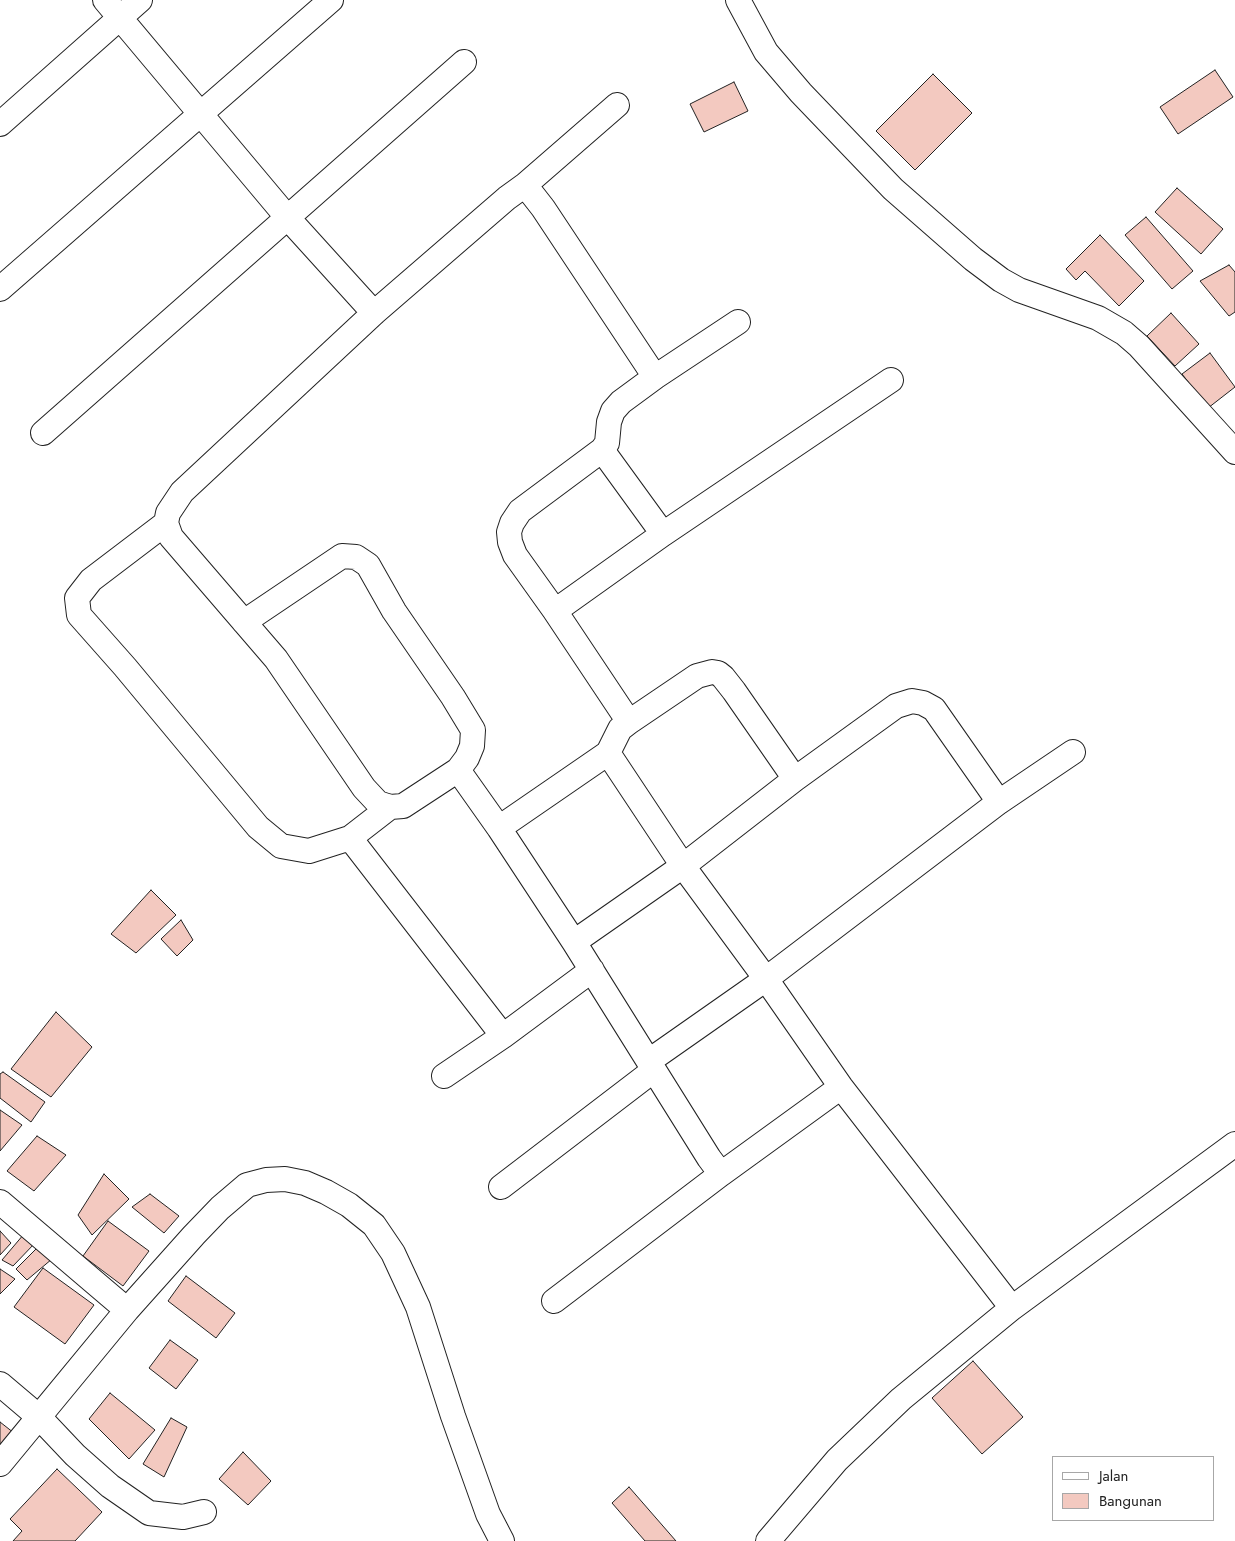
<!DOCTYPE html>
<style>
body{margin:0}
#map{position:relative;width:1235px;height:1541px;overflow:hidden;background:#fff;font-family:Jost,sans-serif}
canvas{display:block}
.legend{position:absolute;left:1052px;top:1456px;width:162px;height:65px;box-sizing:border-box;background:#fff;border:1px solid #a7a7a7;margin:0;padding:6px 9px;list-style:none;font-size:15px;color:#222}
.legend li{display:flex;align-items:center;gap:10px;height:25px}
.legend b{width:25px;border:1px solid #a7a7a7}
</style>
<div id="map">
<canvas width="1235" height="1541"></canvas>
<ul class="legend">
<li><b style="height:6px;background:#fff"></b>Jalan</li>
<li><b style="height:14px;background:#f3c9c0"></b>Bangunan</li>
</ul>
</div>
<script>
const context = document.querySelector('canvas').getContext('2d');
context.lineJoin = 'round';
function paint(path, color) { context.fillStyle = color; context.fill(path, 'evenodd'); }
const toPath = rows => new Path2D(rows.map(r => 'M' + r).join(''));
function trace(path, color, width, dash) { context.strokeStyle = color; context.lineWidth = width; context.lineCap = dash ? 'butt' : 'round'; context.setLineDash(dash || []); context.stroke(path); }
const building = toPath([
 [1215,70,1233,97,1178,134,1160,107,1215,70],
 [933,74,972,113,915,170,876,131,933,74],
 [734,82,748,111,704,132,690,104,734,82],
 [1177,188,1223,229,1201,254,1155,212,1177,188],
 [1146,217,1193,271,1172,289,1125,235,1146,217],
 [1100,235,1144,281,1119,306,1085,271,1076,280,1066,269,1100,235],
 [1229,265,1235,272,1235,312,1229,316,1200,281,1229,265],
 [1171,313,1199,344,1175,366,1147,336,1171,313],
 [1210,353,1235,387,1208,408,1182,374,1210,353],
 [151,890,176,915,136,953,111,934,151,890],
 [181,920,193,940,177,956,161,939,181,920],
 [56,1012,92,1047,51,1097,11,1069,56,1012],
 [3,1072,45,1102,31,1122,0,1098,0,1074,3,1072],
 [0,1110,22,1125,0,1151,0,1110],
 [37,1136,66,1155,34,1191,7,1171,37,1136],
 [104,1174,129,1199,92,1235,78,1215,104,1174],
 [150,1194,179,1216,164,1233,132,1207,150,1194],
 [108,1221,149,1251,123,1286,83,1256,108,1221],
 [0,1231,11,1243,0,1255,0,1231],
 [24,1234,35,1243,13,1266,2,1260,24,1234],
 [42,1243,52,1259,27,1280,16,1269,42,1243],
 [43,1268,94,1305,65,1344,14,1307,43,1268],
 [0,1269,15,1279,0,1294,0,1269],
 [186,1276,235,1313,216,1338,168,1301,186,1276],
 [170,1340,198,1360,176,1389,149,1368,170,1340],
 [973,1361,1023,1417,982,1454,932,1398,973,1361],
 [110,1393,155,1430,129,1459,89,1419,110,1393],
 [171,1418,187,1427,164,1477,143,1464,171,1418],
 [0,1422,14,1433,2,1447,0,1445,0,1422],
 [243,1452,271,1481,248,1505,219,1479,243,1452],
 [57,1469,102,1512,75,1541,13,1541,22,1531,10,1519,57,1469],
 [629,1487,676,1541,645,1541,612,1503,629,1487]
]);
paint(building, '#f3c9c0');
trace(building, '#222', 1);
const minor = toPath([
 [105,0,287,217,374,313],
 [738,0,766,52,801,93,893,189,973,259,1001,280,1019,290,1098,318,1124,333,1139,346,1235,452],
 [0,124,140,0],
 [525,185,617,105],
 [0,289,331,0],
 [655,377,738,322],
 [43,433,464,62],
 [602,450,663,534],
 [166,523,91,580,77,598,79,615,125,667,258,827,281,846,309,851,350,838,390,807],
 [555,611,663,534,891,380],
 [244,622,342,556,356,557,368,565,394,611,453,697,473,730,472,746,467,758,458,770],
 [629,722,697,676,712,672,718,673,723,677,734,691,795,779],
 [608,753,683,866,766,979,841,1087,1012,1308],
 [499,828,608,753,620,729,629,722,555,611,515,555,510,542,509,532,512,523,520,511,602,450,607,443,609,422,613,411,621,402,655,377,543,208,525,185,507,198,374,313,182,492,168,513,166,523,171,537,276,659,364,788,378,803,390,807,403,806,458,770,499,828,574,942,709,1158,721,1174,841,1087],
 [350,838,503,1036],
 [574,942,683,866,795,779,896,706,912,701,923,703,934,709,999,802],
 [649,1061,766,979,999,802,1073,752],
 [444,1076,503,1036,592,970],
 [501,1187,654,1070],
 [0,1202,127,1310],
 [554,1301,721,1174],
 [0,1384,39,1417,75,1455,110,1486,149,1513,183,1517,204,1512],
 [0,1464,127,1310,194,1235,220,1208,247,1185,266,1180,285,1179,305,1183,326,1192,349,1205,374,1225,393,1253,418,1307,453,1416,488,1514,502,1541],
 [768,1541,837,1460,901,1399,1012,1308,1235,1144]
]);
trace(minor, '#222', 26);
trace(minor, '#fff', 24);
</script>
